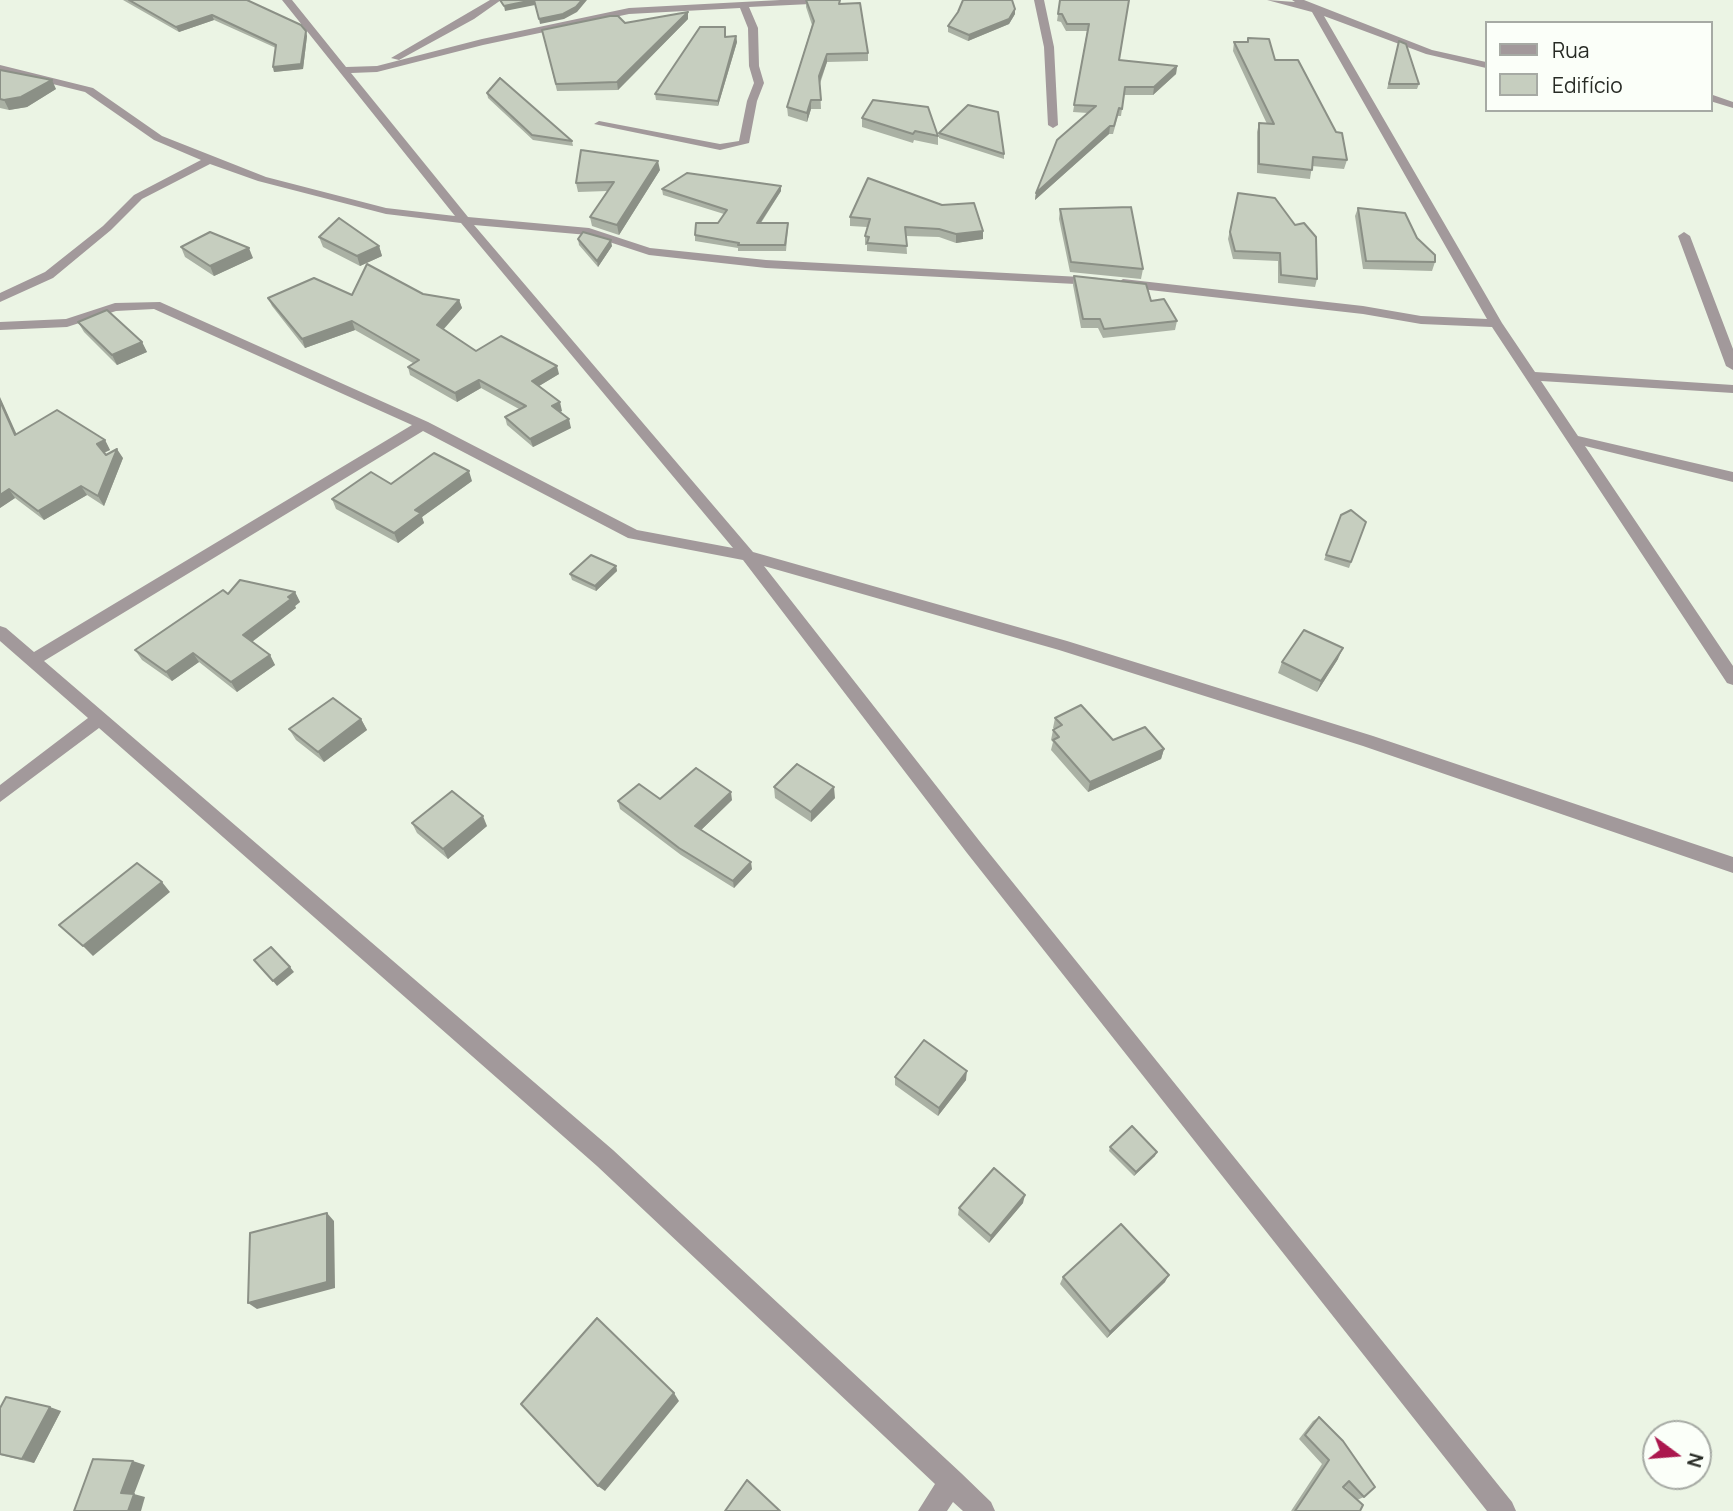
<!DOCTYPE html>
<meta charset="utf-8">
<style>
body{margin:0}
#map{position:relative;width:1733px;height:1511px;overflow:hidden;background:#ebf4e4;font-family:Manrope,sans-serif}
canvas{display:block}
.legend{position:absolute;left:1485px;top:21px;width:228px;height:91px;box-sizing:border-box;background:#fbfff9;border:2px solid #a6aaa4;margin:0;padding:9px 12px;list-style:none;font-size:21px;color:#272b25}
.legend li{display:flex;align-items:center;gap:14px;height:35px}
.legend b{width:35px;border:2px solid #a6aaa4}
.north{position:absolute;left:1642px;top:1420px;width:70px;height:70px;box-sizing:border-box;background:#fbfff9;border:2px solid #a6aaa4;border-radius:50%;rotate:106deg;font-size:19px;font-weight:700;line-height:28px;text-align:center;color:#272b25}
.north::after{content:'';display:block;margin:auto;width:24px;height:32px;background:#ab184e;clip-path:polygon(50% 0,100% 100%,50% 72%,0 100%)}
</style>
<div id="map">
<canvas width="1733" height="1511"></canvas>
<ul class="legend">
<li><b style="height:9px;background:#a2999b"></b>Rua</li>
<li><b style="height:19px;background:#c6cebf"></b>Edifício</li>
</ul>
<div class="north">N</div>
</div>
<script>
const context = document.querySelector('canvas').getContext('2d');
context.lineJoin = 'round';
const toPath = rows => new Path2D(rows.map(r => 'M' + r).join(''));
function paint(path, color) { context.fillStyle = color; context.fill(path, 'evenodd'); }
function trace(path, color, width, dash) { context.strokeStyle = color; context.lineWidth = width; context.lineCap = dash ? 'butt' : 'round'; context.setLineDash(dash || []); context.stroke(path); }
paint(toPath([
 [282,0,292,0,346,67,377,66,482,39,629,8,780,0,836,0,831,3,749,7,758,28,759,66,764,83,757,101,749,143,720,150,594,124,599,121,720,144,739,141,747,101,754,83,749,66,748,28,740,8,629,14,483,45,377,72,351,73,468,217,589,228,650,248,766,260,1099,278,1099,284,1095,285,766,268,649,255,588,235,474,225,753,552,1067,641,1373,736,1733,857,1733,873,1363,746,1059,650,764,566,981,843,1512,1502,1516,1511,1487,1511,967,853,743,560,628,538,423,431,44,661,613,1150,961,1473,991,1502,995,1511,963,1511,953,1502,947,1511,918,1511,935,1484,597,1166,99,728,0,802,0,785,88,718,0,641,0,626,6,628,34,652,412,425,154,309,116,311,67,327,0,330,0,322,66,319,115,303,160,302,428,422,637,530,733,548,461,223,386,214,258,181,210,164,142,199,111,230,53,278,0,302,0,293,45,272,103,226,134,195,201,160,154,140,85,92,0,71,0,65,93,88,162,136,266,177,386,208,455,216,282,0],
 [490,0,501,0,474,19,399,60,391,58,490,0],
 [1034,0,1044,0,1054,47,1058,125,1053,128,1048,125,1044,47,1034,0],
 [1267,0,1295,2,1292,0,1304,0,1432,50,1486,62,1486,68,1426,54,1324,16,1502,323,1535,372,1733,385,1733,393,1541,381,1578,436,1733,472,1733,482,1585,446,1733,666,1733,685,1727,683,1492,327,1421,324,1363,314,1123,287,1117,283,1123,279,1363,306,1421,316,1487,319,1312,12,1267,0],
 [1710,94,1733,102,1733,108,1710,101,1710,94],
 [1684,232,1690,236,1733,349,1733,370,1726,366,1678,236,1684,232]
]), '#a2999b');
paint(toPath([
 [123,0,247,0,307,36,303,69,274,72,273,67,276,48,214,20,179,32],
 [806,0,841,4,868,53,868,61,827,62,820,84,821,109,811,109,807,122,788,116,787,107,812,25,806,7],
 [1060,0,1129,0,1119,60,1177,66,1176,74,1153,95,1124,95,1121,116,1118,116,1113,134,1109,134,1035,200,1036,193,1088,113,1073,112,1087,31,1066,31,1061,22,1057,21],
 [1015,9,1015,14,1009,24,968,41,948,32,948,26],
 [688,19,618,90,557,91,544,37,625,23],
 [736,36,737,42,718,106,656,100,655,94,725,37],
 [1248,38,1275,60,1347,160,1344,169,1312,166,1310,179,1257,173,1257,132,1259,123,1267,124,1233,51,1234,42,1247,42],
 [1399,41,1419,84,1417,89,1387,89],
 [0,70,56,89,27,107,9,110,0,108],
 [487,93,572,141,573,146,533,140,488,98],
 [862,118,938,136,938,145,914,140,913,143,862,127],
 [939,133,1004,154,1004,159,939,138],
 [660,170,619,235,592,226,590,217,607,191,578,192,576,183],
 [781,186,781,191,761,223,788,228,786,251,738,251,738,248,695,241,695,235,718,223,724,214,663,195,662,189],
 [1238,193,1317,279,1315,287,1278,283,1278,261,1233,259,1228,239],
 [1358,208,1417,238,1435,262,1432,271,1363,269,1355,216],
 [1060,209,1143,269,1141,279,1070,272,1059,219],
 [850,217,983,231,983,239,956,243,939,237,906,236,907,254,867,251,867,245,865,245,865,236,867,227,850,226],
 [319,237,379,246,382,256,360,266,323,247],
 [578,239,612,246,598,267,579,245],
 [181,247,253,258,214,276,185,257],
 [1074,276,1151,301,1177,321,1175,330,1103,338,1098,328,1081,328,1073,285],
 [423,294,459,300,462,308,444,329,476,351,559,374,539,386,562,411,560,412,571,428,533,447,507,425,505,417,519,409,481,388,457,402,410,375,408,367,413,363,355,330,305,348,272,306,268,298],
 [78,322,142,342,147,352,117,365,84,332],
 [16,434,105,440,110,450,104,453,106,455,123,458,104,506,87,495,44,520,15,498,0,508],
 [472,481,422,517,424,523,398,543,336,509,332,499,391,484],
 [1341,515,1366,522,1349,568,1324,560],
 [616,566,617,571,596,591,572,580,570,574],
 [295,592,300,602,295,606,296,608,252,642,270,655,275,665,237,692,199,662,172,681,142,660,135,650,228,594],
 [1338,659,1317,692,1278,673,1282,662],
 [1055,718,1113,740,1164,749,1161,759,1088,792,1051,750,1053,742,1051,740,1053,730,1054,729,1053,728],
 [361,719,367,730,324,762,296,740,289,729],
 [774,787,835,798,811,822,775,798],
 [660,799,732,800,701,830,752,869,734,888,681,855,620,809,618,801],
 [412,823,487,826,448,859,417,833],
 [895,1077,966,1080,938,1116,895,1085],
 [1110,1147,1155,1156,1134,1176,1109,1151],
 [1023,1203,989,1243,958,1215,959,1208],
 [1063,1277,1165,1282,1107,1338,1060,1284],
 [0,1408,61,1411,34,1463,0,1455],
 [1319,1417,1364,1497,1357,1500,1344,1486,1343,1487,1360,1511,1291,1511,1322,1464,1299,1439,1313,1421]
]), '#aab1a4');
paint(toPath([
 [534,0,535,5,505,11,504,6],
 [582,0,587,0,577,12,564,19,540,24,539,19],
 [1015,9,1015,14,1009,24,968,41,969,35],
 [688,12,688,19,618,90,617,82],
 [212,15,214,20,179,32,176,27],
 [306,31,307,36,303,69,274,72,273,67],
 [736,36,737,42,718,106,718,101],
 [827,54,827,62,819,84,819,76],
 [1177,66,1176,74,1153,95,1154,87],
 [52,80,56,89,27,107,9,110,4,100],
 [811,100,811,109,807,122,807,113],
 [1110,126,1109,134,1035,200,1036,193],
 [658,161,660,170,619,235,617,225],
 [781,186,781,191,757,228,757,223],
 [983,231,983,239,956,243,956,234],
 [611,240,612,246,598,267,597,261],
 [379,246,382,256,360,266,357,256],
 [249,248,253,258,214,276,210,266],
 [459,300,462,308,440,333,437,325],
 [352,321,355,330,305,348,302,339],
 [142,342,147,352,117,365,112,355],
 [557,366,559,374,534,389,532,381],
 [479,380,481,388,457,402,455,393],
 [0,397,21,444,15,435,0,401],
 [560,402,562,411,554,414,552,406],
 [569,419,571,428,533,447,530,439],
 [105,440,110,450,103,453,97,444],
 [117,449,123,458,104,506,98,496],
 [469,471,472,481,422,517,424,523,398,543,394,533,415,510],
 [81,486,87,495,44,520,38,511],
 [9,489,15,498,0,508,0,495],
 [616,566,617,571,596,591,595,586],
 [295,592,300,602,295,606,296,608,249,644,243,635],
 [1343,648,1338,659,1317,692,1321,681],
 [193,653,199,662,172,681,166,672],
 [270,655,275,665,237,692,231,682],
 [361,719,367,730,324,762,318,752],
 [1164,749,1161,759,1088,792,1090,782],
 [834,787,835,798,811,822,811,812],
 [731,792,732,800,697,834,695,826],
 [483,816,487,826,448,859,443,849],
 [751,862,752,869,734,888,733,881],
 [162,882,170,892,93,956,83,946],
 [290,967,294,972,277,986,273,981],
 [967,1071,966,1080,938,1116,939,1108],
 [1157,1152,1155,1156,1134,1176,1136,1172],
 [1025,1195,1023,1203,989,1243,991,1236],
 [327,1213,334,1221,335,1288,257,1309,248,1303],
 [1169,1275,1165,1282,1107,1338,1110,1332],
 [674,1393,679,1401,605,1491,598,1486],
 [50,1407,61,1411,34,1463,22,1459],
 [133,1461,145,1465,134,1494,145,1497,141,1511,128,1511,121,1493]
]), '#8b9086');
const building = toPath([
 [129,0,247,0,301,25,306,31,301,64,273,67,276,45,212,15,176,27,129,0],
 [500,0,533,0,504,6,500,0],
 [534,0,582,0,576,7,563,14,539,19,534,0],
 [806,0,840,0,839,4,860,3,868,53,827,54,819,76,821,100,811,100,807,113,787,107,814,21,806,0],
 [963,0,1012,0,1015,9,1009,19,969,35,948,26,958,12,963,0],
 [1060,0,1129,0,1119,60,1177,66,1154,87,1125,87,1122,109,1119,108,1114,126,1110,126,1036,193,1057,140,1096,106,1074,105,1089,24,1067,24,1062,14,1058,14,1060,0],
 [688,12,617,82,556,84,542,30,610,16,618,16,625,23,688,12],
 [700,27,725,27,725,37,736,36,718,101,655,94,700,27],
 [1248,38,1269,39,1275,60,1298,60,1336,132,1342,133,1347,160,1313,157,1312,170,1259,164,1259,123,1274,124,1234,42,1248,42,1248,38],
 [1399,41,1406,44,1419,84,1389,84,1399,41],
 [0,70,52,80,21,97,4,100,0,99,0,70],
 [500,78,572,141,532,135,487,93,500,78],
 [873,100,928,107,938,136,915,131,913,134,862,118,873,100],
 [968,105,998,112,1004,154,939,133,968,105],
 [581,150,658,161,617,225,590,217,614,182,576,183,581,150],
 [687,173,781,186,757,223,788,223,785,245,738,245,739,243,695,235,696,223,718,223,727,210,662,189,687,173],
 [868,178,942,205,974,203,983,231,956,234,939,229,905,227,907,246,867,243,869,237,865,236,870,219,850,217,868,178],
 [1238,193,1275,198,1295,225,1304,223,1316,237,1317,279,1281,275,1280,253,1235,251,1230,232,1238,193],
 [1131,207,1143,269,1071,262,1060,209,1131,207],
 [1358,208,1405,213,1417,238,1435,255,1435,262,1366,261,1358,208],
 [339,218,379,246,357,256,319,237,339,218],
 [210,232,249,248,210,266,181,247,210,232],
 [583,232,611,240,597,261,578,239,583,232],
 [367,264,423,294,459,300,437,325,476,351,501,336,557,366,532,381,560,402,552,406,569,419,530,439,505,417,526,406,479,380,455,393,408,367,419,360,352,321,302,339,268,298,314,278,352,295,367,264],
 [1074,276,1146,284,1151,301,1164,299,1177,321,1104,329,1100,319,1083,319,1074,276],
 [107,310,142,342,112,355,78,322,107,310],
 [0,401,15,435,57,410,105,440,97,444,106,455,117,449,98,496,81,486,38,511,9,489,0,495,0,401],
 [434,453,469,471,415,510,421,513,394,533,332,499,371,472,391,484,434,453],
 [1351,510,1366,522,1351,562,1326,555,1341,515,1351,510],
 [591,555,616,566,595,586,570,574,591,555],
 [240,580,295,592,288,597,291,599,243,635,270,655,231,682,193,653,166,672,135,650,223,590,228,594,240,580],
 [1304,630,1343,648,1321,681,1282,662,1304,630],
 [333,698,361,719,318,752,289,729,333,698],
 [1081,705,1113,740,1145,727,1164,749,1090,782,1053,740,1059,737,1053,730,1062,725,1055,718,1081,705],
 [797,764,834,787,811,812,774,787,797,764],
 [696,768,731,792,695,826,751,862,733,881,679,848,618,801,639,784,660,799,696,768],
 [452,791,483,816,443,849,412,823,452,791],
 [137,863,162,882,83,946,59,925,137,863],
 [271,947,290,967,273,981,254,960,271,947],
 [924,1040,967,1071,939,1108,895,1077,924,1040],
 [1132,1126,1157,1152,1136,1172,1110,1147,1132,1126],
 [994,1168,1025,1195,991,1236,959,1208,994,1168],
 [327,1213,327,1282,248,1303,250,1233,327,1213],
 [1121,1224,1169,1275,1110,1332,1063,1277,1121,1224],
 [597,1318,674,1393,598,1486,521,1404,597,1318],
 [6,1397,50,1407,22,1459,0,1454,0,1408,6,1397],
 [1319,1417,1343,1441,1375,1487,1364,1497,1349,1481,1343,1487,1363,1505,1360,1511,1295,1511,1329,1460,1305,1435,1319,1417],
 [93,1459,133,1461,121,1493,134,1494,128,1511,74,1511,93,1459],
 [747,1480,780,1511,725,1511,747,1480]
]);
paint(building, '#c6cebf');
trace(building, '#8b9086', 2);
</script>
